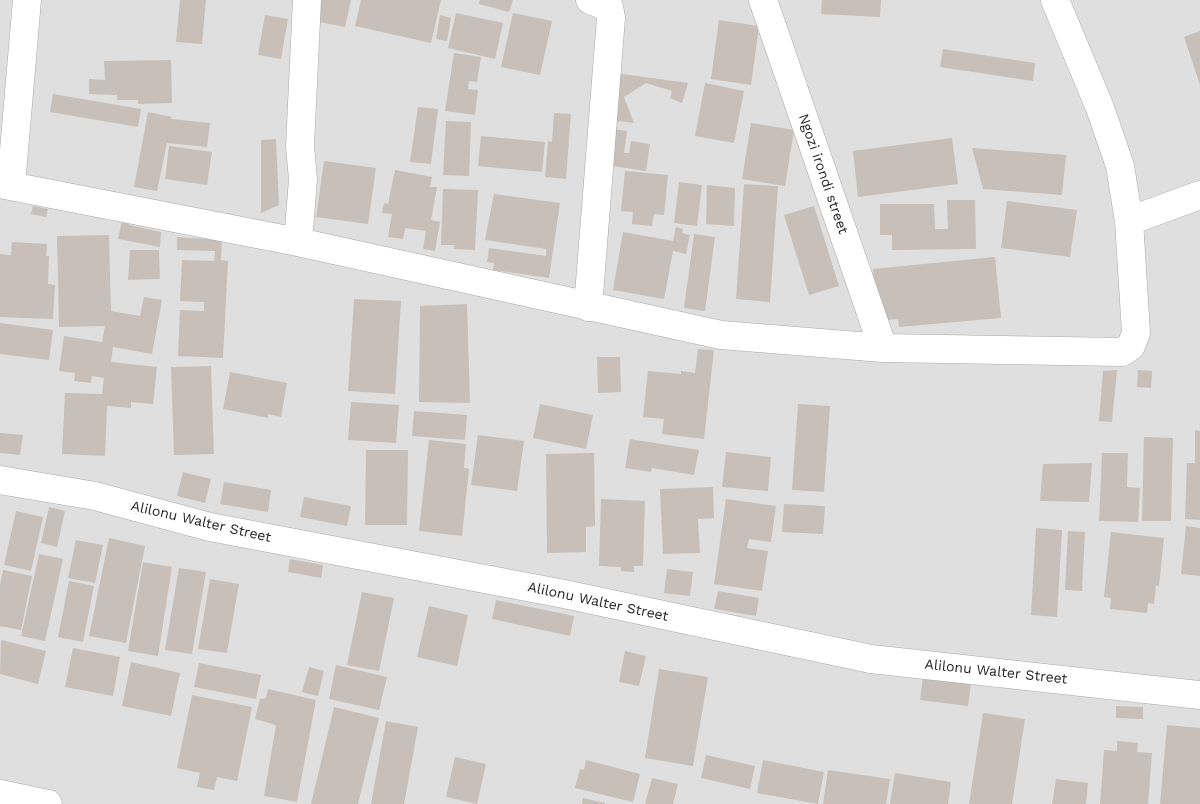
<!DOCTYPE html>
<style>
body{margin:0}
canvas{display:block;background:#f2efe9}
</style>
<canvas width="1200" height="804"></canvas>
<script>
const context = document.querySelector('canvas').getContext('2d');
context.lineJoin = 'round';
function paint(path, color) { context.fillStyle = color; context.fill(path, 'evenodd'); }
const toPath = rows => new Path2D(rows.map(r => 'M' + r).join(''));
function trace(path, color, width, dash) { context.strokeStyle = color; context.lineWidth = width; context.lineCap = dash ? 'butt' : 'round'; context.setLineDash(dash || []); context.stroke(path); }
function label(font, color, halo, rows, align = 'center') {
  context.font = font + ' "Work Sans",sans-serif'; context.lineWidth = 4; context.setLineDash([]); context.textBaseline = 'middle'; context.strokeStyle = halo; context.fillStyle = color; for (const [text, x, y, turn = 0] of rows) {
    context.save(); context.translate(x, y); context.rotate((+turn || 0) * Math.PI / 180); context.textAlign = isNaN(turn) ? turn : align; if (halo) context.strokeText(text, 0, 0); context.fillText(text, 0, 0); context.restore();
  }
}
paint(toPath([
 [0,0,1200,0,1200,804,0,804]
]), '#e0dfdf');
paint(toPath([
 [180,0,206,0,202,44,176,42],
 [314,0,351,0,345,27,309,20],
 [361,0,441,0,431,43,355,26],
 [480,0,513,0,509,12,479,4],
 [822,0,881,0,880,17,821,14],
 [456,13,503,23,495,59,448,48],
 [513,13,552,21,540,75,501,67],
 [265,15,288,19,281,59,258,55],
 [440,15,451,18,447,41,436,39],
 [719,20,759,26,751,85,711,79],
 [1200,31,1200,85,1184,37],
 [943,49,1035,63,1033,81,940,67],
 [454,53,481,57,477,82,469,81,468,89,478,90,475,115,445,111],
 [171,60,172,103,138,104,138,100,117,100,117,95,89,94,89,79,105,80,104,61],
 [615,73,688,83,682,103,670,98,672,91,646,83,624,97,634,123,609,120],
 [705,83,744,91,734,143,695,136],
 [53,94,141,109,138,127,50,112],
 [418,107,438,109,431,164,410,162],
 [148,112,172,117,171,119,210,123,207,147,167,143,157,191,134,187],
 [554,113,571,114,566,179,545,177,548,141,552,142],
 [446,121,471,122,469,176,443,175],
 [751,123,794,130,785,186,742,179],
 [612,129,627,131,624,153,629,153,631,141,650,144,646,171,606,165],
 [481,136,545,142,542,172,478,166],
 [952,138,958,184,858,197,853,151],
 [276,139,279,205,261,213,261,140],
 [169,146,212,152,207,185,165,179],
 [972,148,1066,155,1062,195,983,189],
 [324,161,376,168,368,224,316,217],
 [395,170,432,177,430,187,437,187,431,220,440,222,435,251,423,249,426,231,405,228,403,239,388,237,392,214,382,213,384,203,388,204],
 [625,171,668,175,664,215,654,214,652,226,632,224,633,212,621,211],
 [679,182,702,185,697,226,674,223],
 [744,184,778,186,770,302,736,299],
 [707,185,735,188,734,226,706,224],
 [443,189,478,190,475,250,454,249,454,245,441,245],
 [494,194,560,203,549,278,493,270,494,263,487,262,489,248,546,256,546,249,485,240],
 [947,200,975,200,976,249,892,250,892,235,880,235,880,204,934,204,935,229,948,229],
 [1007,201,1077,210,1070,257,1001,248],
 [33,206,48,209,46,217,31,214],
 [814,206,839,286,809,295,784,215],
 [122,220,131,220,129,225,161,232,160,247,118,239],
 [676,227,683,229,682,233,690,235,686,254,673,251,664,299,613,290,623,232,673,241],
 [694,234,715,237,705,311,684,308],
 [109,235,111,311,140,316,144,297,162,300,152,354,113,347,111,362,157,367,153,404,131,402,131,408,107,406,105,456,62,454,65,393,102,394,104,378,92,376,91,383,74,381,75,373,59,371,64,336,102,342,105,326,59,327,57,236],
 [177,237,222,240,221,260,228,261,223,358,178,356,180,310,204,311,204,302,180,301,182,260,214,261,215,251,177,250],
 [12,242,47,244,46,256,49,256,48,284,55,285,53,319,0,317,0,254,11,255],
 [130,250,159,250,160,279,128,280],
 [995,257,1001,318,899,327,898,319,878,321,873,269],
 [354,299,401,301,395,394,348,391],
 [467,304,470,403,419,402,420,306],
 [0,323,53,330,49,360,0,354],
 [698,349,714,350,704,439,662,434,664,419,643,417,648,371,681,374,681,371,695,373],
 [597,357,620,357,621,392,598,393],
 [211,366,214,454,174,455,171,367],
 [1117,370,1112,422,1099,421,1103,371],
 [1138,370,1152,371,1151,388,1137,387],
 [230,372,287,383,281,417,268,414,268,418,223,409],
 [351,402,399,405,396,443,348,440],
 [540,404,593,415,586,449,533,438],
 [798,404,830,406,824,492,792,490],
 [414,411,467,415,465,440,412,436],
 [1195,430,1200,431,1200,520,1185,519,1187,463,1195,463],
 [0,433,23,435,20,455,0,453],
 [478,435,524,441,517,491,471,485],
 [1144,437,1173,438,1171,521,1142,521],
 [630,439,699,450,694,475,652,468,651,472,625,468],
 [429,440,466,444,464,468,469,469,462,536,419,531],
 [366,450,408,450,407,525,365,525],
 [726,452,771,457,768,491,722,487],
 [594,453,595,526,586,527,586,552,547,553,546,454],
 [1102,453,1128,453,1127,487,1140,488,1138,522,1099,521],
 [1092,463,1089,502,1040,501,1043,464],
 [183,472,211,479,205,503,177,496],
 [224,482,271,490,268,512,220,504],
 [713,487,714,518,698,519,700,553,663,554,660,489],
 [304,497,351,506,347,526,300,517],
 [601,499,645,501,643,566,634,566,634,572,621,571,621,567,599,566],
 [726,499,776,506,771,542,749,539,747,548,768,551,762,591,714,584],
 [784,504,825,506,823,534,782,532],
 [49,507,65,511,57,547,41,543],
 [16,511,43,517,31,571,4,565],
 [1186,526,1200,528,1200,576,1181,574],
 [1036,528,1062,530,1057,617,1031,615],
 [1068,531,1085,532,1082,591,1065,590],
 [1111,532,1164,538,1159,586,1156,585,1154,604,1148,603,1147,613,1110,609,1111,598,1104,597],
 [109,538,145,546,126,643,89,636],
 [76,540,103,545,95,583,68,578],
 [39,554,63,559,45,641,21,636],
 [290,559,323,565,321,578,288,572],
 [143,562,172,567,158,656,128,651],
 [179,568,206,572,192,654,165,650],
 [667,569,693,572,690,596,664,593],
 [3,570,32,576,21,630,0,626,0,585],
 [210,579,239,584,227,653,198,649],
 [69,581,94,586,83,642,58,637],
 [718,591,759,598,756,616,714,609],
 [362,592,394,598,379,671,347,665],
 [496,600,574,616,570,636,492,619],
 [429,606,468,615,457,666,417,657],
 [1,640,46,651,38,684,0,674],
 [73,648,120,657,113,696,65,687],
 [625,651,646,656,639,686,619,682],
 [131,662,180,673,171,716,122,706],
 [199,663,261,675,256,699,194,687],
 [336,665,387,677,379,710,329,699],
 [309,667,324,671,318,696,302,692],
 [659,669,708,677,693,766,645,758],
 [923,677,971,683,968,706,920,700],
 [268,689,316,700,297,802,264,796,276,725,255,719,260,699,266,698],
 [192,695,252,707,237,781,217,777,214,790,197,787,200,773,177,768],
 [1116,706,1143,707,1143,719,1116,718],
 [334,707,379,718,358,804,311,804],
 [983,713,1025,719,1012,804,969,804],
 [386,721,418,727,404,804,371,804],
 [1167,725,1200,728,1200,804,1160,804],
 [1117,741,1138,743,1137,752,1152,753,1148,804,1100,804,1104,750,1117,751],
 [706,755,755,766,750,789,701,778],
 [455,757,486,764,477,804,446,797],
 [586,760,640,774,633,802,575,788,580,769,584,770],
 [763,760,824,772,818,804,757,793],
 [828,770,890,779,886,804,823,804],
 [895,773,951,782,948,804,890,804],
 [652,778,678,784,673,804,645,804],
 [1056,779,1088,783,1086,804,1052,804],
 [583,798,605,803,605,804,582,804]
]), '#c7bfb8');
const minor = toPath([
 [763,0,883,348],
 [0,184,298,242,721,335,883,348,1122,352,1131,346,1136,333,1129,221,1120,166,1100,108,1055,0],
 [11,185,27,0],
 [1129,221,1200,195],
 [298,242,303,179,300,146,307,0],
 [588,307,611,18,609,7,590,0],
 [0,480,95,496,210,527,564,594,871,659,1200,695],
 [0,794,48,804]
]);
trace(minor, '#a9a9a9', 29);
trace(minor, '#fff', 28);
label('14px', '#222', '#fff', [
 ["Ngozi irondi street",823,174,71],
 ["Alilonu Walter Street",201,522,13],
 ["Alilonu Walter Street",598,602,12],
 ["Alilonu Walter Street",996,672,6]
]);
</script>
